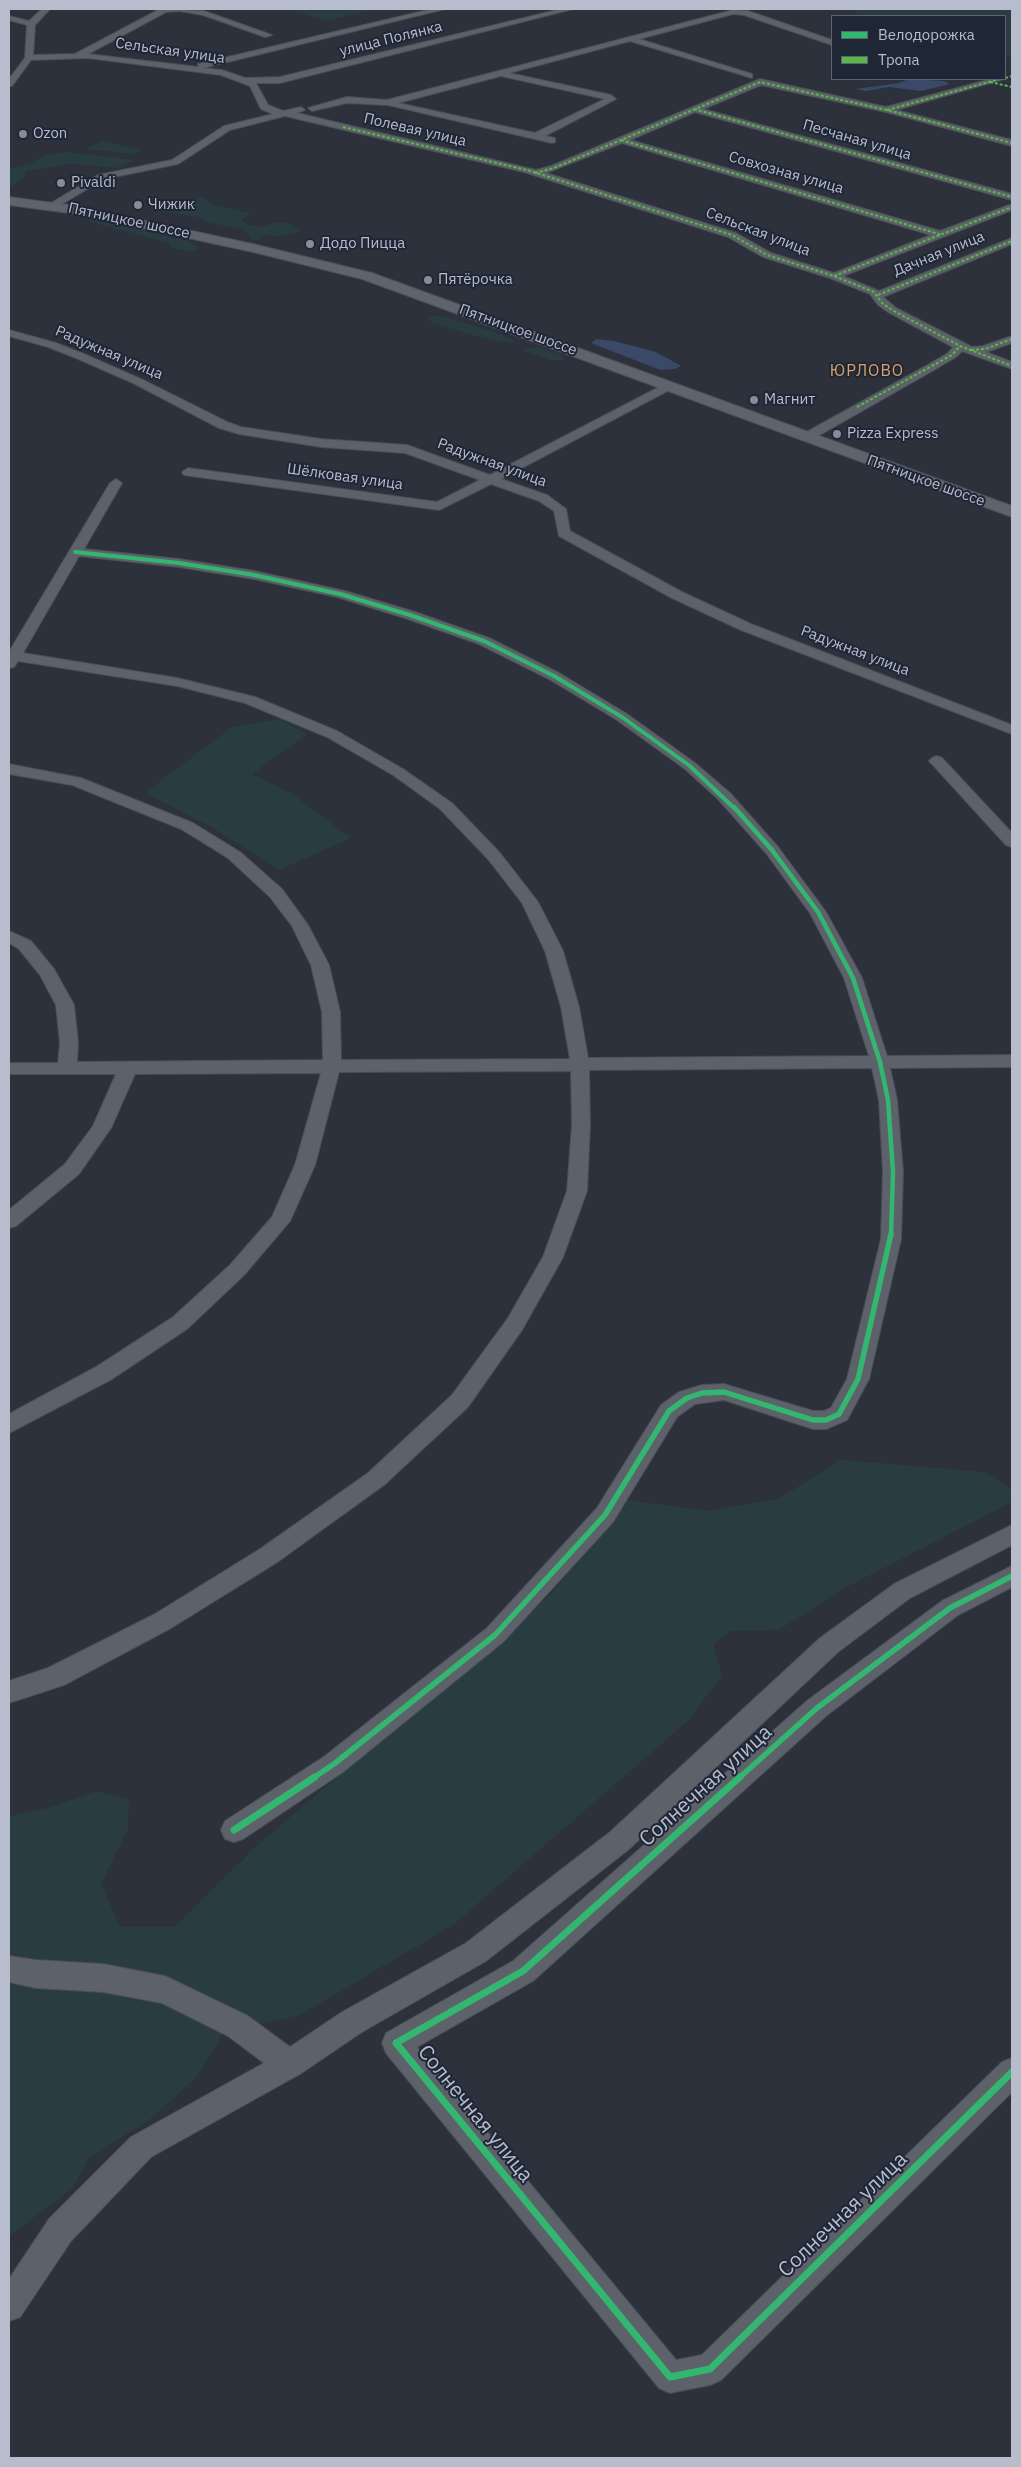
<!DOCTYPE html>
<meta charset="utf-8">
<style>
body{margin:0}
#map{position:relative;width:1021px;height:2467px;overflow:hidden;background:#2c313c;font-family:"IBM Plex Sans",sans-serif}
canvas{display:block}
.frame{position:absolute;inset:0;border:10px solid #b7bdcc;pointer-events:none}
.legend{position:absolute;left:831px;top:15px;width:175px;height:65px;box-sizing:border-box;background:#1f2737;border:1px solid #5c6373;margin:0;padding:6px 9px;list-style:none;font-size:15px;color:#b7bdcc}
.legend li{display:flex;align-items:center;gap:10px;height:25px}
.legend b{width:25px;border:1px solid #5c6373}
</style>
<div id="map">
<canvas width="1021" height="2467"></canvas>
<div class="frame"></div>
<ul class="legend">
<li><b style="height:6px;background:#33b770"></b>Велодорожка</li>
<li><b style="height:6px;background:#58b947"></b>Тропа</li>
</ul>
</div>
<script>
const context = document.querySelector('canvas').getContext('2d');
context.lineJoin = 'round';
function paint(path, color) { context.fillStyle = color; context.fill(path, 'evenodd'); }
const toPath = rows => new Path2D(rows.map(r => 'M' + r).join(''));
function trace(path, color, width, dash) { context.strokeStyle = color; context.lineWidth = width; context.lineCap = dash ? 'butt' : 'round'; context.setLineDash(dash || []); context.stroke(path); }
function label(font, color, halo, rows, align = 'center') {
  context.font = font + ' "IBM Plex Sans",sans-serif'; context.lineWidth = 4; context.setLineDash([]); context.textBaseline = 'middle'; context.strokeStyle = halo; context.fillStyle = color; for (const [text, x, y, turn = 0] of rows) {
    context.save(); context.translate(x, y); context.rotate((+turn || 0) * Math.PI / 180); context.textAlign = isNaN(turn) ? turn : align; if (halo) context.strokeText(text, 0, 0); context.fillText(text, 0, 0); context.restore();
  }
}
paint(toPath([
 [287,9,377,9,326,21],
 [858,9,1012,9,1012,58,1005,56,1005,16,868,16,852,12],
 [103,141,142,151,133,154,85,149],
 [65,152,130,159,135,161,115,168,72,164,28,171,24,173,27,175,25,177,9,188,9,169,33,162,44,155],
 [201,197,215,205,251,213,242,220,249,225,261,227,273,223,289,223,301,231,279,236,264,235,259,237,261,240,252,240,243,229,210,223,198,217,156,210],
 [93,219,189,241,200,249,192,252,172,248,169,243,88,221],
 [429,315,441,316,485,329,501,334,513,340,513,343,483,338,433,323,427,318],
 [537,347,559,354,565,357,564,360,551,360,525,351,525,348],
 [279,719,307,734,252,774,291,793,351,838,279,870,213,828,145,793,232,727],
 [841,1460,984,1472,1012,1489,1012,1502,841,1590,779,1630,730,1631,713,1645,722,1675,689,1720,453,1925,300,2015,223,2033,197,2077,148,2121,88,2159,73,2188,9,2236,9,1816,44,1809,97,1791,129,1800,128,1829,101,1884,120,1927,175,1927,262,1841,551,1594,627,1500,709,1511,778,1499]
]), '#293c42');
paint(toPath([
 [909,79,944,81,950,84,921,91,889,87,866,91,856,89,899,83],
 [596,339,614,341,656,352,681,366,675,369,660,370,591,343]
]), '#3a4967');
const street = toPath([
 [42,9,50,9,35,25,33,55,75,54,160,9,204,11,272,35,265,37,203,15,180,11,166,12,88,54,198,67,198,64,432,9,445,9,203,68,222,70,245,78,280,77,561,9,573,9,280,83,256,83,268,105,283,111,301,107,305,110,297,113,536,170,551,166,760,79,886,107,991,79,1004,79,896,110,1012,140,1012,146,886,112,761,85,703,109,1012,194,1012,200,695,112,630,140,940,231,1012,204,1012,210,843,276,879,291,1012,238,1012,244,883,297,896,308,972,347,983,346,1012,336,1012,343,986,352,1012,362,1012,369,962,351,956,357,934,370,811,440,803,440,801,437,803,434,926,366,948,353,953,347,888,312,878,305,870,294,830,278,763,257,728,237,524,172,285,116,230,130,178,164,104,179,57,207,51,207,51,203,98,175,172,160,224,126,273,114,261,109,250,86,221,75,88,58,31,60,12,86,9,86,9,79,25,58,27,25,9,20,9,16,29,21,42,9],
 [622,143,931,235,834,273,771,253,736,233,546,173,622,143],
 [733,10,748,11,832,40,832,45,744,15,733,14,639,39,752,74,752,78,630,41,509,73,611,95,616,99,545,136,555,138,555,142,552,143,388,105,347,103,312,111,308,108,347,97,387,100,733,10],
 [501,76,605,99,535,133,398,103,501,76],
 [9,330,56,343,84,354,141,379,227,422,241,427,321,439,407,445,490,475,665,384,673,384,673,388,501,479,547,495,566,509,570,531,682,592,751,624,1012,725,1012,734,741,630,672,598,559,536,554,511,539,501,491,484,439,510,184,475,182,472,188,468,437,502,480,480,405,453,321,447,239,434,219,428,133,383,76,358,48,347,9,336,9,330],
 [116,479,122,483,84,549,179,559,254,571,345,591,415,612,489,638,559,673,627,714,695,763,730,793,778,847,826,912,862,978,887,1056,1012,1055,1012,1067,890,1068,897,1100,903,1172,901,1239,869,1379,847,1420,826,1429,813,1429,724,1400,695,1404,677,1417,613,1522,503,1642,343,1772,243,1839,234,1842,225,1839,221,1830,225,1821,325,1756,487,1628,597,1508,661,1405,679,1392,702,1385,724,1384,813,1411,824,1411,831,1408,847,1379,881,1239,883,1172,879,1100,872,1068,589,1070,590,1125,587,1191,563,1257,522,1330,468,1407,384,1485,276,1563,171,1628,64,1685,9,1703,9,1681,48,1668,155,1614,260,1549,368,1473,452,1395,508,1318,543,1257,567,1191,572,1125,571,1071,339,1072,315,1165,290,1221,244,1275,187,1329,112,1379,9,1433,9,1414,96,1367,173,1317,230,1265,272,1217,295,1165,321,1073,135,1074,111,1128,79,1174,16,1226,9,1228,9,1210,65,1164,93,1126,116,1074,9,1074,9,1064,11,1063,58,1063,60,1043,56,1005,40,975,19,949,9,943,9,931,31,941,54,969,74,1005,78,1043,77,1062,323,1060,322,1012,311,965,292,926,270,897,228,858,181,829,72,785,9,774,9,764,81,778,193,823,240,852,282,889,308,925,329,965,340,1012,341,1060,570,1059,561,1007,545,951,522,903,488,859,440,809,393,775,327,737,245,703,177,686,18,661,14,667,9,668,9,652,110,483,116,479],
 [79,556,179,567,254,579,337,597,405,618,479,644,549,679,617,720,685,769,718,799,766,853,810,913,844,978,869,1056,588,1058,579,1007,563,951,538,902,500,853,452,803,403,769,337,731,255,697,177,678,23,653,79,556],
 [937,756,942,758,1012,833,1012,847,1006,845,932,764,929,761,932,758,937,756],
 [1012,1525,1012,1545,910,1598,838,1652,628,1850,486,1961,362,2032,300,2074,151,2157,71,2241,20,2317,9,2321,9,2279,49,2219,131,2137,264,2063,228,2036,162,2003,103,1992,36,1988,9,1982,9,1956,36,1960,103,1964,165,1976,248,2016,290,2047,342,2012,466,1943,610,1832,820,1638,894,1584,1012,1525],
 [1012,1566,1012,1587,958,1615,826,1716,533,1981,417,2047,676,2360,702,2355,1002,2062,1012,2058,1012,2092,721,2380,710,2385,670,2393,659,2388,386,2053,382,2043,386,2033,513,1961,808,1700,942,1601,1012,1566]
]);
const primary = toPath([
 [9,197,76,206,253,244,372,273,1012,506,1012,517,362,279,253,252,76,214,9,205,9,197]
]);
trace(street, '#4a4e56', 2);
trace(primary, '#4a4e58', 2);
paint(street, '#5d6169');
paint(primary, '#5f636b');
trace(toPath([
 [1005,78,1012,76],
 [990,82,1012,87],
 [694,109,1012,197],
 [887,110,1000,79],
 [343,127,527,170,732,235,767,255,834,276,874,292,882,303,892,310,960,346,1012,366],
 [621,140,942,235],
 [535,173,554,168,760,82,887,110,1012,143],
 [834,276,1012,207],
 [878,295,1012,241],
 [971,350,985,349,1012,339],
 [857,407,952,355,960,346]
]), '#58b947', 2, [3, 2]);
trace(toPath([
 [75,552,179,563,254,575,340,594,410,615,484,641,554,676,622,717,690,766,735,809]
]), '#33b770', 4);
trace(toPath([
 [734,807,772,850,818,912,853,978,880,1062,888,1100,893,1172,891,1236]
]), '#33b770', 4.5);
trace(toPath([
 [313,1778,334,1764,495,1635,605,1515,669,1411,687,1398,702,1393,724,1392,813,1420,826,1420,839,1414,858,1379,891,1234],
 [739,1778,817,1708,950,1608,1012,1576]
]), '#33b770', 5.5);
trace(toPath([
 [740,1777,523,1971,396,2043,670,2377,710,2369,1012,2072],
 [234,1830,315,1777]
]), '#33b770', 7);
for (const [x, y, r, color] of [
 [23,134,5,"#868c9a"],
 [61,183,5,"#868c9a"],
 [138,205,5,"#868c9a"],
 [310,244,5,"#868c9a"],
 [428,280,5,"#868c9a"],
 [754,400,5,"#868c9a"],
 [837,434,5,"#868c9a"]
]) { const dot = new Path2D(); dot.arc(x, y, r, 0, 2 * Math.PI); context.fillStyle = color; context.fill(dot); trace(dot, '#1f2737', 2); }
label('15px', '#b7bdcc', '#1f2737', [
 ["улица Полянка",391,39,-14],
 ["Сельская улица",170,51,8],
 ["Полевая улица",415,130,13],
 ["Песчаная улица",857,140,16],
 ["Совхозная улица",786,173,16],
 ["Пятницкое шоссе",129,221,12],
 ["Сельская улица",758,232,21],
 ["Дачная улица",939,254,-22],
 ["Пятницкое шоссе",518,330,20],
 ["Радужная улица",109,353,23],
 ["Радужная улица",492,463,20],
 ["Шёлковая улица",345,477,8],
 ["Пятницкое шоссе",926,481,20],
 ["Радужная улица",855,651,21]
]);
label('15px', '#b7bdcc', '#1f2737', [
 ["Ozon",33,134],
 ["Pivaldi",71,183],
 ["Чижик",148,205],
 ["Додо Пицца",320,244],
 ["Пятёрочка",438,280],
 ["Магнит",764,400],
 ["Pizza Express",847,434]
], 'left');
context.letterSpacing = '1px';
label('16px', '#d8a266', '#1f2737', [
 ["ЮРЛОВО",867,371]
]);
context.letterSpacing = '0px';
label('21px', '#b7bdcc', '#1f2737', [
 ["Солнечная улица",706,1786,-42],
 ["Солнечная улица",475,2114,51],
 ["Солнечная улица",843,2215,-44]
]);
</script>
